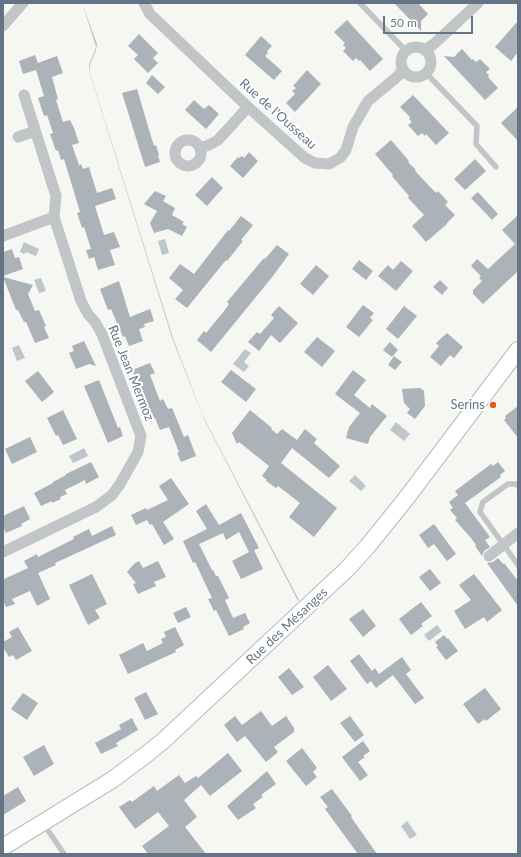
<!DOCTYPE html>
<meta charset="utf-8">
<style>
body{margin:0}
#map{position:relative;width:521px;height:857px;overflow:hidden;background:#f6f6f3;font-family:Lato,sans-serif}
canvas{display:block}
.frame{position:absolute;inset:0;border:4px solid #657484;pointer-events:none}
.scale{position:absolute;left:383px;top:16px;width:90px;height:18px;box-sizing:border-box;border:2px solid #657484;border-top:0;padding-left:5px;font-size:12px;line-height:14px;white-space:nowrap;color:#657484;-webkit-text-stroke:3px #fff;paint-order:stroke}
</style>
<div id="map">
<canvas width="521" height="857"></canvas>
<div class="frame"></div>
<div class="scale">50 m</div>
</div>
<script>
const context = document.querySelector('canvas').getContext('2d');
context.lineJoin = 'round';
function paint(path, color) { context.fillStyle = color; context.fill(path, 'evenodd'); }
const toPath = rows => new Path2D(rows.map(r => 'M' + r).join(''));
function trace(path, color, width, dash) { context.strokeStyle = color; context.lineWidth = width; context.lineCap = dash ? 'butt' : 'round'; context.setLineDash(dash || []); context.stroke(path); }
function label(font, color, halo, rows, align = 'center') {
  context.font = font + ' Lato,sans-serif'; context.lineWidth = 4; context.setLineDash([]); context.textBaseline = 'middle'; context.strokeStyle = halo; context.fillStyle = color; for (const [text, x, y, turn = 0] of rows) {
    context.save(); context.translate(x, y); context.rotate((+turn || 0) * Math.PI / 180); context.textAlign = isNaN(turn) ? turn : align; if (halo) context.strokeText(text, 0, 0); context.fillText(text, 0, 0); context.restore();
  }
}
paint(toPath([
 [82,3,97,44,96,50,90,65,90,73,173,338,203,416,299,600,298,601,204,419,172,338,90,74,89,65,96,47],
 [165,239,169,253,162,255,158,241],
 [24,242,39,249,36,256,26,252,24,254,20,252],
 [41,278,46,291,39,293,34,280],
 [19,345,25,358,17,361,12,348],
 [245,349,251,353,244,362,249,366,244,372,233,364],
 [396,422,410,434,404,441,390,430],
 [84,448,88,456,73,463,69,456],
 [355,475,366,486,361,491,349,481],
 [437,625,442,631,429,641,424,635],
 [407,821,417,835,410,839,401,826]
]), '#bcc6cb');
paint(toPath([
 [394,3,418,3,428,14,421,21,421,31],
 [347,20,383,59,370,71,360,60,359,61,356,58,353,61,343,51,346,48,343,45,345,43,334,32],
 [518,21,518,52,511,61,495,47],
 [139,34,158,53,153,58,158,63,148,73,134,59,138,55,128,46],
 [261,36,272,46,267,51,268,53,265,56,282,71,274,80,245,55],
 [462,49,472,60,473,59,476,62,480,59,490,69,486,72,489,75,488,77,498,88,485,100,444,56,454,57],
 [35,55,38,63,57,56,63,73,52,77,58,99,56,100,63,122,70,120,74,128,79,143,72,145,79,165,81,164,83,169,89,167,97,193,112,188,116,199,95,206,104,235,114,232,120,247,110,250,115,265,98,270,94,257,89,259,86,250,91,249,84,227,82,228,77,213,80,212,64,159,61,160,58,150,56,151,50,134,53,133,47,115,44,116,38,98,44,96,36,70,23,74,19,61],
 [307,70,321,84,295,112,286,103,295,94,292,91,296,88,293,86],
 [152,75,165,87,158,94,146,83],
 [137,89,150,133,154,146,156,145,159,155,158,155,160,162,145,167,122,93],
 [413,95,449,133,436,145,426,134,425,136,422,133,418,136,408,125,412,122,409,119,410,117,400,107],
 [194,100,204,109,209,105,219,114,206,129,185,110],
 [518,107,518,141,501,123],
 [391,140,409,161,408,162,416,170,415,171,436,193,438,191,448,202,445,205,455,215,447,223,447,224,426,242,412,226,424,215,408,198,409,196,392,176,393,175,375,154],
 [249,152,258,161,243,178,230,166,238,157,239,158,242,156,244,158],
 [475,159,486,171,465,190,454,179],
 [212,177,223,188,207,206,195,195],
 [155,191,166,196,163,201,175,208,172,215,184,222,182,224,187,227,182,236,168,229,154,233,150,223,157,211,144,204],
 [478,192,498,214,492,220,471,198],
 [518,215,518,271,483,304,473,294,473,290,482,281,479,278,481,276,471,266,477,259,488,269,515,244,502,230],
 [241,216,253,225,241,240,243,241,227,261,226,260,187,308,175,299,183,290,169,278,180,264,194,274,228,230,229,231],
 [277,245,289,254,273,276,211,352,197,340,204,331,206,333,224,311,229,304,227,302,264,258,265,259],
 [12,249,15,258,19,257,23,269,3,276,3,252],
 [359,260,373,271,366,280,352,269],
 [401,261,413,271,396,291,378,276,388,265,393,270],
 [316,265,329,276,313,295,300,284],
 [3,277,33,285,28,294,35,311,39,310,46,326,44,327,49,338,35,343,26,322,24,322,18,310,16,310],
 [440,280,448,288,442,295,433,287],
 [119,281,130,317,150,309,154,321,144,324,145,327,139,329,143,341,129,346,125,336,123,337,111,309,108,310,100,289],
 [363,305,374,313,370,318,373,320,359,337,346,327],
 [279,306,298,323,280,343,271,335,259,351,248,342,257,332,260,334,274,318,271,315],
 [404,306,417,316,398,339,386,329],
 [447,333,463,347,454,358,450,355,441,366,430,357,439,346,436,343],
 [317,337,335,351,322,367,304,352],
 [84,341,96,366,89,364,76,369,69,353,74,351,72,346],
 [390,342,398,350,392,357,383,350],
 [394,356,402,362,395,370,388,365],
 [150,363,155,373,150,375,160,401,163,399,168,409,172,408,184,437,188,435,196,456,181,462,177,453,179,452,169,427,160,430,155,418,153,419,145,399,144,399,132,370],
 [231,370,256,389,246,402,221,382],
 [353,370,366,380,354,395,370,408,372,404,387,416,370,437,368,444,346,438,349,427,360,413,335,394],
 [38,371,54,392,42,402,25,381],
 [99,380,118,428,120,427,123,436,108,443,84,386],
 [420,388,424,391,425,406,415,419,407,413,410,409,404,403,402,389],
 [518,406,518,438,504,420,506,418,505,416],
 [63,410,77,439,63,445,58,435,56,436,47,418],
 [250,410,272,428,271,429,277,434,282,429,297,440,305,429,317,439,314,443,340,466,329,478,292,448,281,463,337,508,314,537,289,517,300,503,278,486,276,488,266,481,267,480,262,476,269,466,239,442,237,444,232,433],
 [30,437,37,452,12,464,5,449],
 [91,462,99,477,86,484,85,480,65,490,67,494,60,497,61,499,52,503,52,501,41,506,34,493,53,483,53,482,66,475,66,474],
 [498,462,505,471,500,475,501,477,465,503,490,537,485,540,490,547,484,551,482,556,475,546,476,545,471,538,455,520,457,518,450,510,453,508,449,502,458,495,455,491,491,464,493,466],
 [171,478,189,504,163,522,174,539,164,545,152,524,150,525,147,520,136,525,131,515,146,508,147,510,168,500,159,486],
 [206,504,219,525,241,513,259,548,254,550,263,569,241,579,232,561,249,552,239,532,226,540,223,533,199,544,212,570,213,570,216,576,218,576,229,598,225,600,233,618,245,613,250,623,243,627,244,629,229,636,216,610,214,611,208,599,212,598,195,562,193,563,183,541,207,529,196,511],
 [24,506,30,519,21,524,22,526,6,533,3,527,3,516],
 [434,524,456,554,447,561,434,544,428,548,419,535],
 [112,526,116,535,55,563,56,565,38,573,50,599,37,606,30,591,12,599,15,604,6,607,4,603,3,603,3,578,4,579,28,568,24,561,37,554,38,557,74,539,73,537,89,529,92,536],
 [498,558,503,564,504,563,518,581,518,606,487,563,493,562],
 [139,561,143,568,158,561,166,577,154,582,156,586,138,594,133,584,136,583,127,572,134,564],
 [430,569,441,583,430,591,419,577],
 [92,574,107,604,95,610,100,618,88,625,69,585],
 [474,574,502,610,487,622,484,617,465,629,454,611,471,600,459,585],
 [421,602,432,616,421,624,423,626,411,635,399,619],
 [186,607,191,617,178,623,173,613],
 [363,609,376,626,363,637,349,619],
 [18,627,32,651,16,660,13,655,9,657,3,647,3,642,12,637,9,632],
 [175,627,184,645,175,650,176,652,128,674,119,655,143,643,147,651,163,643,161,639,166,637,164,632],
 [444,635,447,639,448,638,458,651,446,660,436,647,438,646,435,642],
 [359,654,372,671,375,668,379,674,402,657,411,670,406,674,424,698,415,704,393,675,376,688,371,681,367,684,350,661],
 [328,665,347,689,331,701,313,677],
 [289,668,304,687,292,695,278,677],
 [485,688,501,709,486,721,485,719,478,724,463,704],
 [146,692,158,714,145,720,134,698],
 [23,693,38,703,27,720,11,709],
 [261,711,272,726,286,716,294,728,294,732,274,747,278,752,266,762,245,736,237,742,224,725,235,716,242,725],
 [350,716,364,735,355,742,340,723],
 [132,718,138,730,116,743,118,746,101,754,95,743,121,729,119,725],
 [363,741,370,751,363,756,365,757,358,762,368,775,360,781,342,757],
 [44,745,54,764,34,776,23,757],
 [302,748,317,768,313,772,317,777,306,786,286,761],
 [228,753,242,771,210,796,201,785,184,800,197,817,185,827,206,854,148,854,142,846,169,826,158,812,135,829,119,807,130,800,132,802,154,786,157,791,179,775,185,783,196,776,198,778],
 [267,771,276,784,261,795,263,797,253,804,256,808,238,820,227,806],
 [18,787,26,801,3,815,3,796],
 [332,789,352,816,351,817,377,854,358,854,325,809,328,807,320,797]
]), '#abb2b8');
const secondary = toPath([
 [3,847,112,780,143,757,163,741,346,570,367,547,405,500,518,350]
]);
trace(secondary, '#b6babf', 18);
trace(toPath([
 [360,3,406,51],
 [426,73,477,126,476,144,496,167],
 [518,486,517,484,508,484,483,502,480,512,518,565],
 [43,823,64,854]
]), '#c1c5c8', 5.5);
trace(toPath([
 [144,3,150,14,248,107,297,151,305,158,315,163,329,164,340,158,346,150,353,127,368,101,398,76,403,69],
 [3,26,23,3],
 '401 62a15 15 0 1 1 30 0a15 15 0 1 1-30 0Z',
 [425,50,435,43,478,3],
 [18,137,35,131],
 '175 153a13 13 0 1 1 26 0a13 13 0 1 1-26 0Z',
 [200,148,209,145,218,140,248,107],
 [3,236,54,217],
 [3,552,96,507,112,495,120,484,138,452,141,436,102,334,95,322,88,314,81,301,54,217,56,196,24,95],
 [489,556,518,533]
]), '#c1c5c8', 11);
trace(secondary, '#fff', 16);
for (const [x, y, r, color] of [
 [493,405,4,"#e45c25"]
]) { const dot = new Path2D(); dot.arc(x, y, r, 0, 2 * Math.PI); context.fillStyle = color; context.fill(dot); trace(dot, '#fff', 1.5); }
label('13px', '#657484', '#fff', [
 ["Rue de l'Ousseau",278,114,42],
 ["Rue Jean Mermoz",131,373,68],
 ["Rue des Mésanges",287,626,-43]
]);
label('13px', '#657484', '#fff', [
 ["Serins",485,405]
], 'right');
</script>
